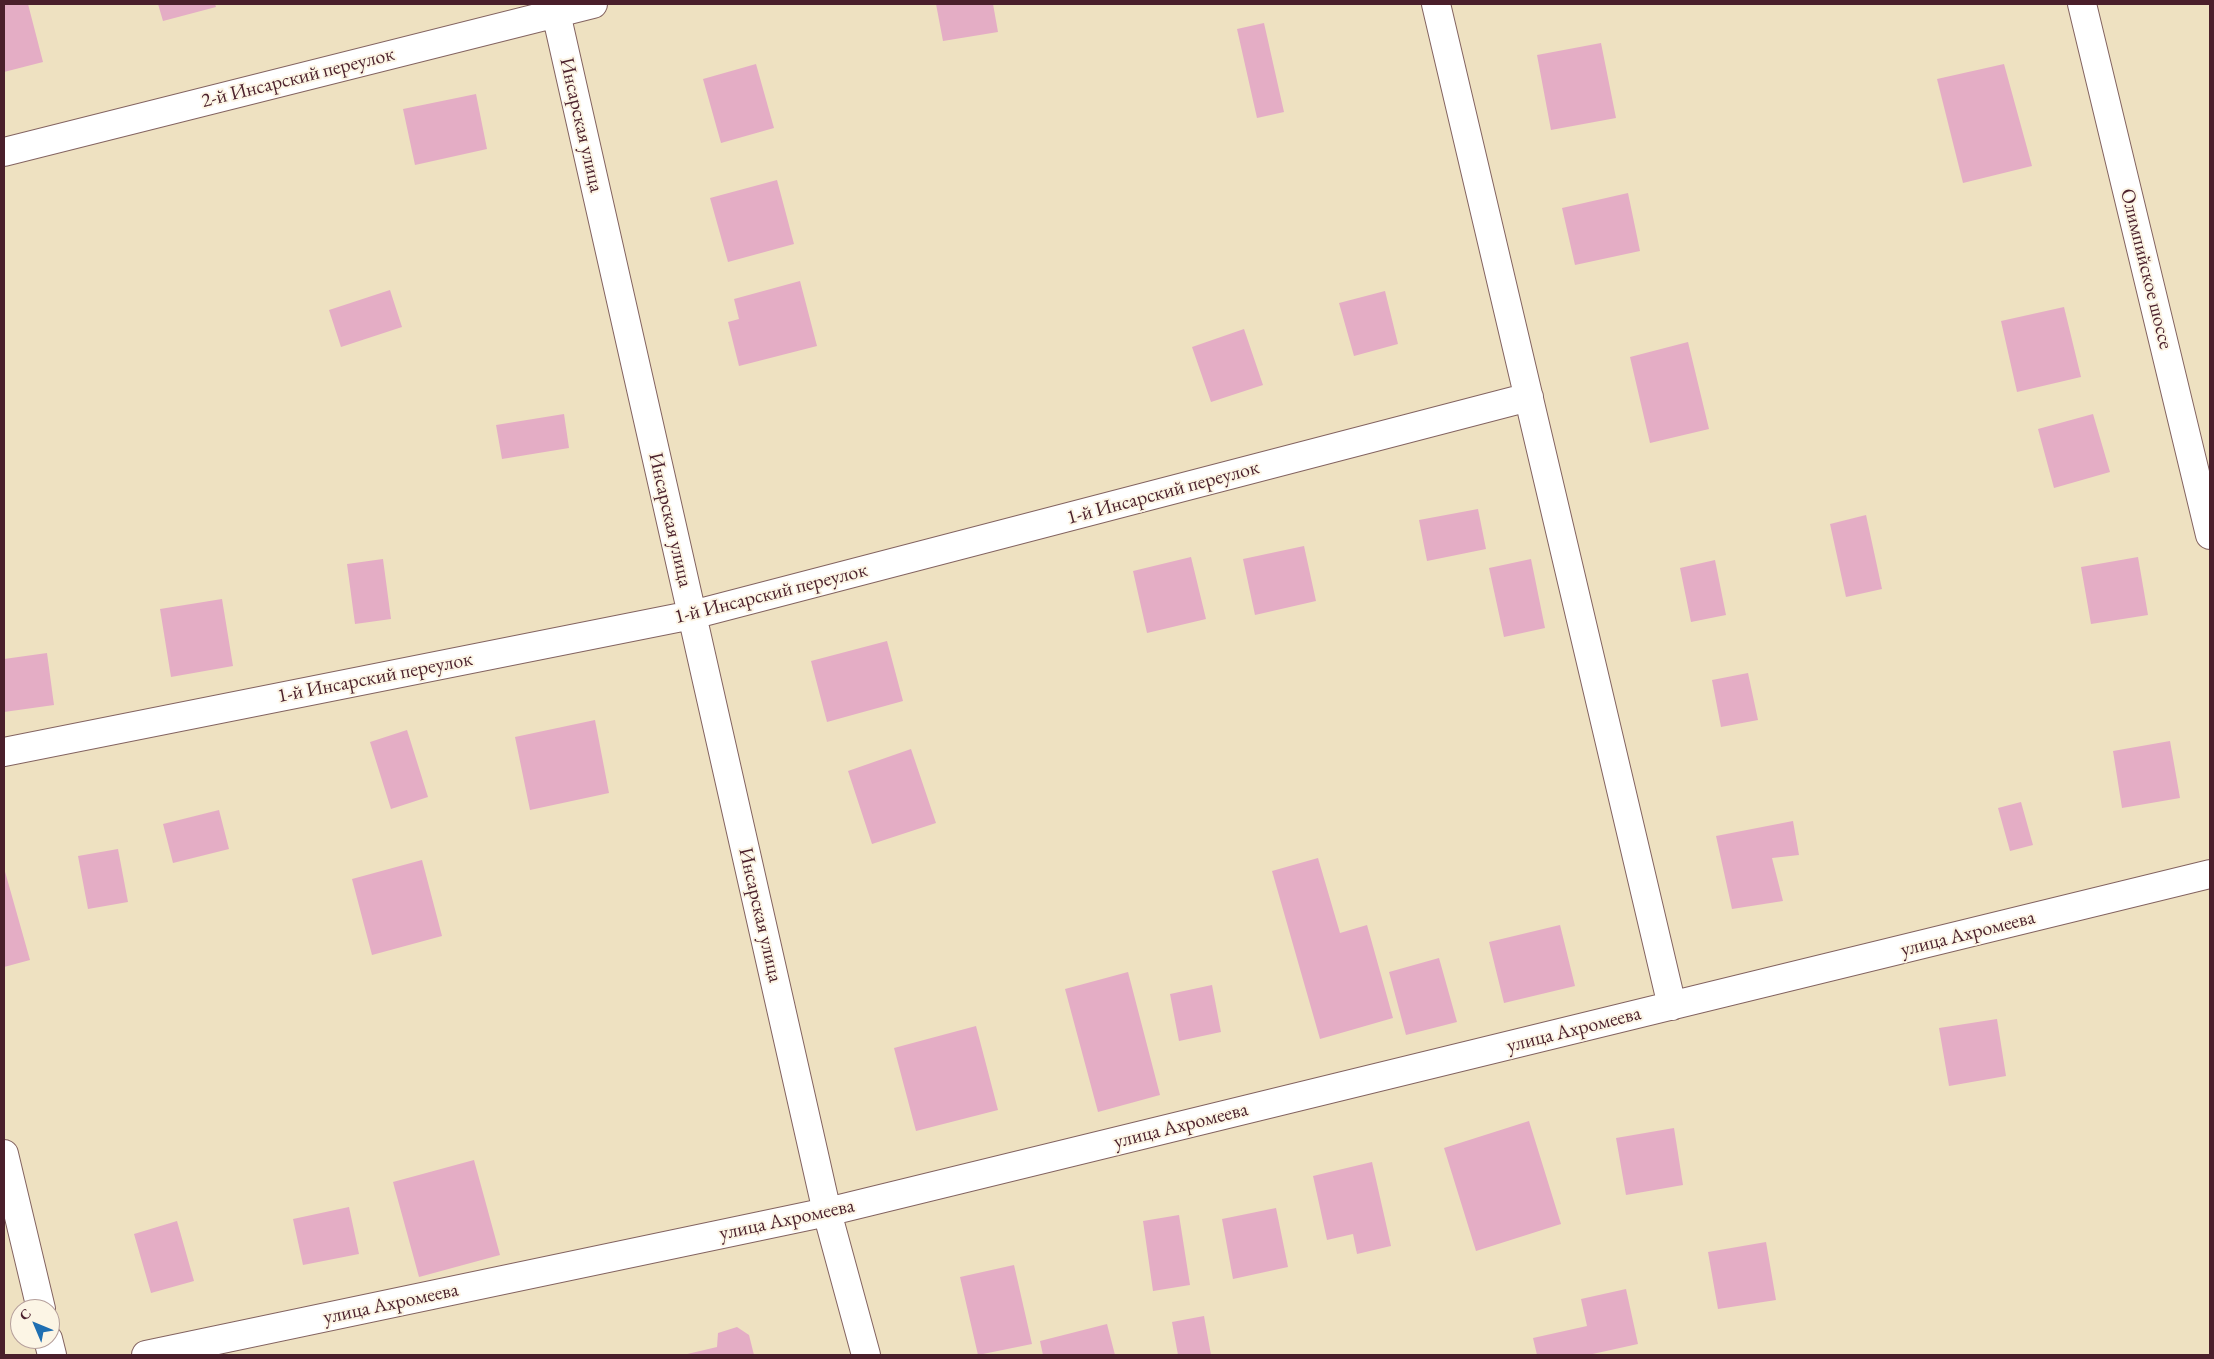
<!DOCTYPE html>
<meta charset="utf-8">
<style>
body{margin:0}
#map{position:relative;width:2214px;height:1359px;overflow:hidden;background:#eee1c1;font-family:"EB Garamond",serif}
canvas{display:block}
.frame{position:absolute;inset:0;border:5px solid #4a1f2b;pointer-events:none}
.north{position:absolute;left:10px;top:1299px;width:50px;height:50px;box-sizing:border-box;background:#fcf5e5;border:1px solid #b59f9b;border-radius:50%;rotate:315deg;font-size:14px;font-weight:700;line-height:20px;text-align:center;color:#4a1f2b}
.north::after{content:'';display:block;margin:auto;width:18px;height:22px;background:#1f6fb2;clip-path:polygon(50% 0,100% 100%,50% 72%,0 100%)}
</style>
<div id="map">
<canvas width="2214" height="1359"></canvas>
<div class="frame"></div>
<div class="north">С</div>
</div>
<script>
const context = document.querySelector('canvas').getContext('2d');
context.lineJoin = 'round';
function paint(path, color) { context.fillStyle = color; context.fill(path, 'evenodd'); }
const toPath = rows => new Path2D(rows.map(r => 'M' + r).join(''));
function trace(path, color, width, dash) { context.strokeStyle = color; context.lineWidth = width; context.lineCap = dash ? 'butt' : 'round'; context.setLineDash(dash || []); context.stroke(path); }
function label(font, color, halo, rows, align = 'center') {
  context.font = font + ' "EB Garamond",serif'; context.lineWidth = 4; context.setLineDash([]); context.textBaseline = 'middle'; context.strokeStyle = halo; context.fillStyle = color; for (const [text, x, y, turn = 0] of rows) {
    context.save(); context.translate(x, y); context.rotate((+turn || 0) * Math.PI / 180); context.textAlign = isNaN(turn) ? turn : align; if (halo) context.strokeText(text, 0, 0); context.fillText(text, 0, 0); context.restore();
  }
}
paint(toPath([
 [4,4,28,4,43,62,4,72],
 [158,4,215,4,216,7,163,21],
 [936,4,993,4,998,32,943,41],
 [1264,23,1284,112,1257,118,1237,29],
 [1601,43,1616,118,1551,130,1537,55],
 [756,64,774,128,721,143,703,79],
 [2004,64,2032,166,1963,183,1937,79],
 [476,94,487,149,415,165,403,109],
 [777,180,794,244,728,262,710,198],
 [1628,193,1640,251,1575,265,1562,208],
 [800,281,817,346,739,366,728,322,739,319,734,299],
 [390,290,402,327,341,347,329,310],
 [1385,291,1398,344,1354,356,1339,303],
 [2064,307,2081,377,2017,392,2001,321],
 [1244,329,1263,385,1211,402,1192,347],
 [1688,342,1709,429,1650,443,1630,357],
 [564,414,569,448,502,459,496,425],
 [2093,414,2110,472,2054,488,2038,429],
 [1478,509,1486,549,1427,561,1419,520],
 [1866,515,1882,589,1846,597,1830,524],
 [1304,546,1316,601,1255,615,1243,559],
 [1191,557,1206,619,1147,633,1133,571],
 [2138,557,2148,615,2091,624,2081,567],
 [383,559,391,619,355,624,347,564],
 [1531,559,1545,628,1504,637,1489,568],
 [1715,560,1726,615,1691,622,1680,568],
 [222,599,233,666,171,677,160,609],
 [887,641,903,701,827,722,811,661],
 [47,653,54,705,4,712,4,659],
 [1748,673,1758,720,1721,727,1712,680],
 [595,720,609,793,530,810,515,737],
 [407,730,428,797,391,809,370,742],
 [2170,741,2180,798,2122,808,2113,751],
 [911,749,936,823,872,844,848,771],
 [2021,802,2033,845,2010,851,1998,808],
 [219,810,229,849,173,863,163,824],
 [1793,821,1799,855,1772,858,1783,901,1732,909,1716,836],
 [118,849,128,902,88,909,78,856],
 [1318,858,1340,933,1367,925,1393,1018,1320,1039,1272,871],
 [422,860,442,936,372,955,352,879],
 [4,868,30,960,4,967],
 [1560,925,1575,986,1504,1003,1489,942],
 [1439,958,1457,1022,1406,1035,1389,972],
 [1128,972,1160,1095,1098,1112,1065,989],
 [1212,985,1221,1032,1179,1041,1170,994],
 [1997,1019,2006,1076,1949,1086,1939,1028],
 [976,1026,998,1110,916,1131,894,1048],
 [1529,1121,1561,1224,1476,1251,1444,1148],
 [1674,1128,1683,1185,1626,1195,1616,1138],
 [474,1160,500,1255,419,1277,393,1182],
 [1372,1162,1391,1246,1357,1254,1353,1234,1327,1240,1313,1176],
 [349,1207,359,1254,303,1265,293,1219],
 [1276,1208,1288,1267,1233,1279,1222,1219],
 [1179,1215,1190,1285,1153,1291,1143,1221],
 [177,1221,194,1281,151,1293,134,1234],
 [1766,1242,1776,1300,1718,1309,1708,1252],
 [1014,1265,1032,1344,978,1355,960,1277],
 [1626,1289,1638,1344,1588,1355,1537,1355,1533,1338,1587,1326,1581,1299],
 [1204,1316,1211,1355,1178,1355,1172,1322],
 [1107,1324,1115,1355,1043,1355,1040,1341],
 [737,1327,749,1335,754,1355,683,1355,717,1347,718,1333]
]), '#e4adc5');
const minor = toPath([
 [554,4,827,1212,866,1355],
 [1436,4,1672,1006],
 [2082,4,2210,535],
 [4,152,593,4],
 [4,752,692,615,1529,397],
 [4,1154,41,1309],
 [48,1339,52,1355],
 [146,1355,827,1212,2210,874]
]);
trace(minor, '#836360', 30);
trace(minor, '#fff', 28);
label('20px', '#4a1f2b', '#fcf5e5', [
 ["2-й Инсарский переулок",298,78,-14],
 ["Инсарская улица",581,125,77],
 ["Олимпийское шоссе",2146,269,76],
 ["1-й Инсарский переулок",1163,493,-15],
 ["Инсарская улица",670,520,77],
 ["1-й Инсарский переулок",771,594,-14],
 ["1-й Инсарский переулок",375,678,-11],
 ["Инсарская улица",760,915,77],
 ["улица Ахромеева",1968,934,-14],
 ["улица Ахромеева",1574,1030,-14],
 ["улица Ахромеева",1181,1126,-14],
 ["улица Ахромеева",787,1220,-12],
 ["улица Ахромеева",391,1304,-12]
]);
</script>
